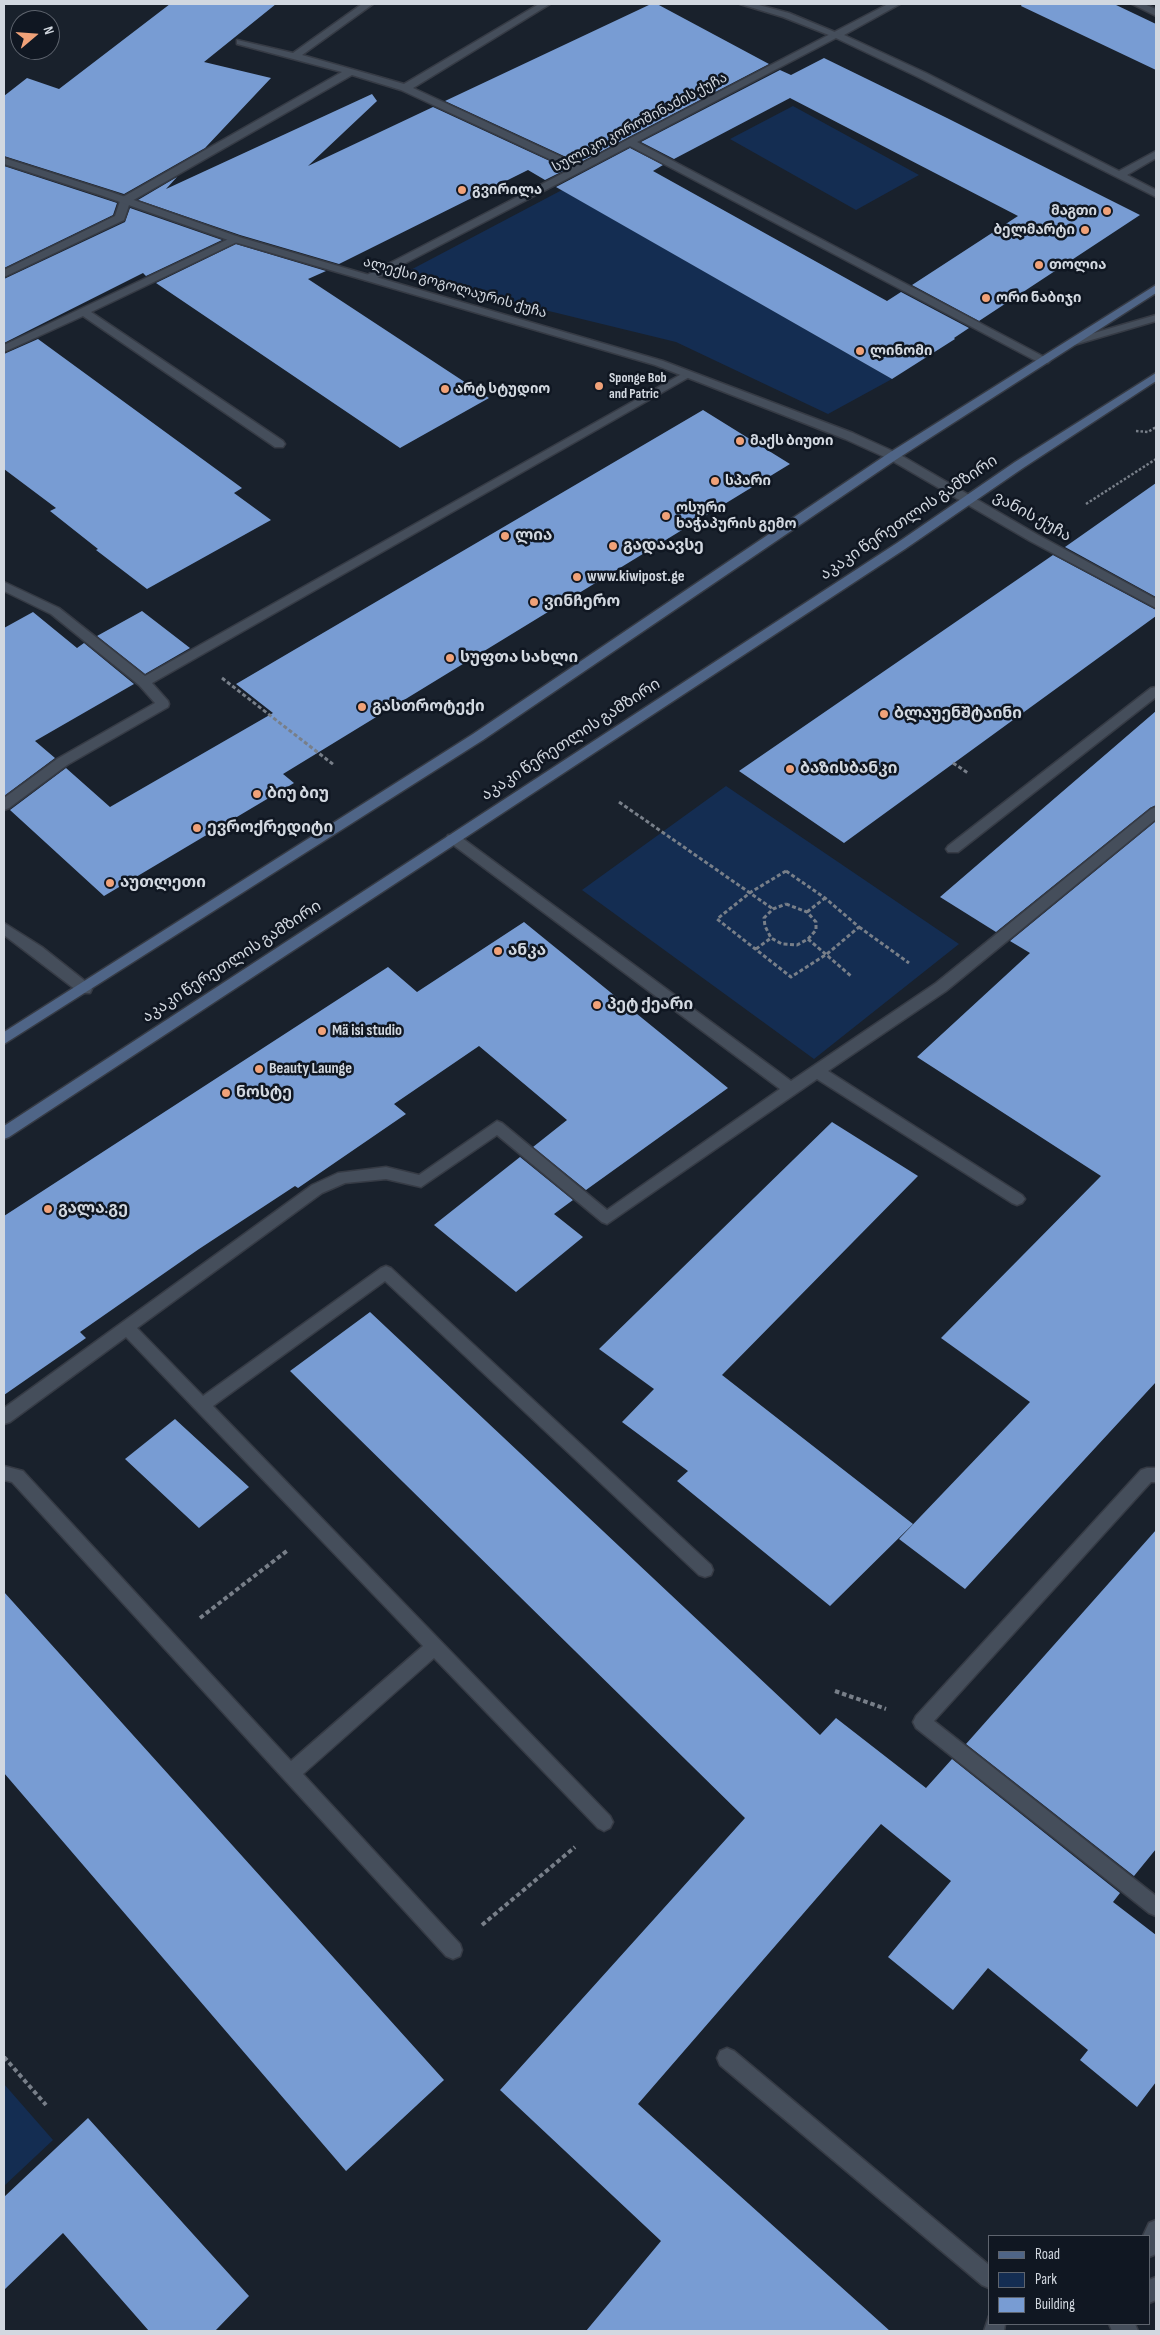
<!DOCTYPE html>
<meta charset="utf-8">
<style>
body{margin:0}
#map{position:relative;width:1160px;height:2335px;overflow:hidden;background:#19212c;font-family:"Sofia Sans Condensed",sans-serif}
canvas{display:block}
.frame{position:absolute;inset:0;border:5px solid #d2d8e0;pointer-events:none}
.legend{position:absolute;left:988px;top:2235px;width:162px;height:90px;box-sizing:border-box;background:#101722;border:1px solid #5e646e;margin:0;padding:6px 9px;list-style:none;font-size:15px;color:#d2d8e0}
.legend li{display:flex;align-items:center;gap:10px;height:25px}
.legend b{width:25px;border:1px solid #5e646e}
.north{position:absolute;left:10px;top:10px;width:50px;height:50px;box-sizing:border-box;background:#101722;border:1px solid #5e646e;border-radius:50%;rotate:72deg;font-size:14px;font-weight:700;line-height:20px;text-align:center;color:#d2d8e0}
.north::after{content:'';display:block;margin:auto;width:18px;height:22px;background:#f0a279;clip-path:polygon(50% 0,100% 100%,50% 72%,0 100%)}
</style>
<div id="map">
<canvas width="1160" height="2335"></canvas>
<div class="frame"></div>
<ul class="legend">
<li><b style="height:6px;background:#4f6587"></b>Road</li>
<li><b style="height:14px;background:#142d52"></b>Park</li>
<li><b style="height:14px;background:#789cd3"></b>Building</li>
</ul>
<div class="north">N</div>
</div>
<script>
const context = document.querySelector('canvas').getContext('2d');
context.lineJoin = 'round';
function paint(path, color) { context.fillStyle = color; context.fill(path, 'evenodd'); }
const toPath = rows => new Path2D(rows.map(r => 'M' + r).join(''));
function trace(path, color, width, dash) { context.strokeStyle = color; context.lineWidth = width; context.lineCap = dash ? 'butt' : 'round'; context.setLineDash(dash || []); context.stroke(path); }
function label(font, color, halo, rows, align = 'center') {
  context.font = font + ' "Sofia Sans Condensed","Noto Sans Georgian",sans-serif'; context.lineWidth = 5; context.setLineDash([]); context.textBaseline = 'middle'; context.strokeStyle = halo; context.fillStyle = color; for (const [text, x, y, turn = 0] of rows) {
    context.save(); context.translate(x, y); context.rotate((+turn || 0) * Math.PI / 180); context.textAlign = isNaN(turn) ? turn : align; if (halo) context.strokeText(text, 0, 0); context.fillText(text, 0, 0); context.restore();
  }
}
paint(toPath([
 [793,106,919,175,856,210,730,139],
 [562,190,892,379,828,414,676,342,401,275],
 [726,786,959,944,814,1059,582,890],
 [4,2084,53,2140,4,2186]
]), '#142d52');
paint(toPath([
 [170,4,276,4,204,62,271,78,205,148,124,194,4,156,4,96,27,78,59,89],
 [651,4,657,4,769,64,579,163,445,101],
 [1022,4,1114,4,1156,24,1156,70,1021,6],
 [824,58,947,118,1140,215,979,321,912,285,1018,216,790,98,674,159,641,142,780,70,791,75],
 [372,94,377,101,308,166,433,107,567,169,545,180,528,170,339,264,240,235,138,200,177,177,166,189],
 [630,148,663,165,653,171,887,301,901,292,969,328,954,338,955,339,892,379,556,187],
 [4,166,117,203,113,215,4,268],
 [130,208,222,240,146,276,143,273,4,343,4,279,125,222],
 [236,244,326,271,308,279,489,398,400,448,156,283],
 [38,339,242,488,234,493,271,520,147,589,96,550,98,549,50,511,56,508,4,469,4,354],
 [703,410,790,464,283,774,294,783,104,896,10,810,66,768,110,807,273,713,236,684],
 [1156,483,1156,597,1065,547],
 [1053,555,1156,610,1156,616,844,843,739,771],
 [142,611,190,648,145,674,97,636],
 [33,612,77,648,84,643,134,684,35,741,55,758,4,796,4,628],
 [1156,711,1156,805,1150,808,996,932,940,897],
 [1156,821,1156,1382,965,1589,899,1539,1030,1402,941,1338,1101,1176,917,1057,1030,953,1010,941],
 [524,922,728,1088,586,1190,533,1147,567,1120,479,1046,394,1104,406,1114,298,1188,295,1186,199,1249,80,1332,86,1338,4,1395,4,1216,388,967,417,992],
 [832,1122,918,1176,722,1375,913,1524,830,1606,677,1481,688,1471,622,1422,654,1389,599,1349],
 [520,1157,573,1200,554,1214,583,1237,516,1292,434,1225],
 [370,1312,820,1735,836,1718,926,1788,952,1759,1120,1893,1113,1902,1156,1935,1156,2082,1137,2107,1080,2060,1088,2050,988,1968,953,2010,888,1957,951,1881,881,1824,638,2104,890,2331,586,2331,661,2241,500,2090,745,1818,290,1371],
 [175,1419,249,1487,199,1528,125,1459],
 [1156,1530,1156,1849,1134,1876,966,1744],
 [4,1592,444,2080,346,2171,4,1773],
 [88,2118,249,2296,215,2331,149,2331,63,2233,4,2290,4,2197]
]), '#789cd3');
const lane = toPath([
 [362,4,373,4,302,55,404,84,539,4,550,4,413,88,579,165,888,4,900,4,844,35,926,73,1119,171,1156,151,1156,158,1127,175,1156,190,1156,197,918,77,836,38,637,142,1048,359,1050,361,1048,363,1040,363,630,146,373,280,365,280,365,276,571,169,401,90,352,75,130,202,124,220,4,277,4,270,115,216,121,198,342,72,237,44,237,40,293,53,362,4],
 [1132,4,1144,4,1156,9,1156,16,1132,4],
 [235,236,239,237,239,241,91,312,283,441,285,444,283,447,275,447,83,316,4,352,4,345,235,236],
 [1156,315,1156,321,1074,345,1068,342,1070,340,1156,315],
 [687,371,691,372,693,374,691,376,152,683,168,701,169,704,168,707,67,765,9,808,4,810,4,798,57,759,155,703,139,685,51,614,4,591,4,582,59,608,145,676,687,371],
 [1156,687,1156,697,958,852,948,852,946,849,948,846,1151,688,1156,687],
 [1156,807,1156,819,946,991,828,1071,1022,1195,1025,1199,1022,1203,1017,1205,1012,1203,817,1079,607,1224,602,1222,497,1135,421,1187,386,1179,345,1183,322,1193,137,1328,203,1396,381,1268,386,1266,391,1268,711,1565,713,1570,711,1575,705,1577,699,1575,385,1281,213,1406,610,1816,613,1822,610,1828,604,1831,598,1828,434,1658,303,1774,460,1944,462,1950,460,1956,453,1959,446,1956,12,1482,4,1480,4,1466,23,1471,291,1761,423,1646,126,1337,10,1422,4,1424,4,1408,312,1185,338,1173,386,1167,419,1175,497,1121,502,1123,607,1210,780,1089,448,841,446,838,448,835,458,835,791,1081,936,983,1151,809,1156,807],
 [4,923,42,947,90,985,92,989,90,993,80,993,4,935,4,923],
 [1147,1468,1156,1468,1156,1482,1151,1482,934,1721,1156,1896,1156,1916,1149,1913,916,1728,913,1722,916,1716,1141,1470,1147,1468],
 [727,2048,734,2051,989,2265,989,2288,982,2285,720,2065,717,2058,720,2051,727,2048],
 [1156,2220,1156,2254,1149,2257,1149,2236,1143,2236,1149,2223,1156,2220],
 [1156,2277,1156,2300,1149,2303,1149,2280,1156,2277],
 [989,2316,989,2324,1005,2324,1004,2331,984,2331,989,2316],
 [1109,2324,1135,2324,1138,2331,1112,2331,1109,2324]
]);
const street = toPath([
 [740,4,755,4,789,13,842,35,837,38,834,37,783,17,740,4],
 [4,158,111,192,239,237,663,361,853,433,897,453,1038,535,1156,599,1156,608,1030,541,889,459,845,439,655,365,231,241,103,196,4,164,4,158]
]);
const secondary = toPath([
 [1156,285,1156,293,897,459,483,740,4,1044,4,1032,473,734,889,453,1156,285],
 [1156,373,1156,381,1023,468,905,549,9,1137,4,1139,4,1126,897,543,1015,462,1156,373]
]);
trace(lane, '#363b45', 3);
trace(street, '#363b45', 3);
trace(secondary, '#363b45', 3);
trace(toPath([
 [1136,431,1148,432,1156,427],
 [1086,504,1156,459]
]), '#787f89', 2.5, [2.5, 2]);
trace(toPath([
 [222,678,334,765],
 [953,763,968,773],
 [619,802,773,909],
 [786,871,825,898,859,927,827,954,791,977,717,919,751,892,786,871],
 [786,904,807,912,816,922,816,930,808,939,797,945,782,944,771,938,765,926,764,918,773,909,786,904],
 [807,912,825,898],
 [859,927,909,963],
 [808,939,851,976],
 [756,949,771,938]
]), '#787f89', 3, [4, 2.5]);
trace(toPath([
 [200,1618,288,1550],
 [835,1691,886,1709],
 [482,1925,575,1847],
 [4,2057,46,2105]
]), '#787f89', 4, [4.5, 3]);
paint(lane, '#454e5b');
paint(street, '#454e5b');
paint(secondary, '#4f6587');
for (const [x, y, r, color] of [
 [462,190,5,"#f0a279"],
 [1107,211,5,"#f0a279"],
 [1085,230,5,"#f0a279"],
 [1039,265,5,"#f0a279"],
 [986,298,5,"#f0a279"],
 [860,351,5,"#f0a279"],
 [599,386,5,"#f0a279"],
 [445,389,5,"#f0a279"],
 [740,441,5,"#f0a279"],
 [715,481,5,"#f0a279"],
 [666,516,5,"#f0a279"],
 [505,536,5,"#f0a279"],
 [613,546,5,"#f0a279"],
 [577,577,5,"#f0a279"],
 [534,602,5,"#f0a279"],
 [450,658,5,"#f0a279"],
 [362,707,5,"#f0a279"],
 [884,714,5,"#f0a279"],
 [790,769,5,"#f0a279"],
 [257,794,5,"#f0a279"],
 [197,828,5,"#f0a279"],
 [110,883,5,"#f0a279"],
 [498,951,5,"#f0a279"],
 [597,1005,5,"#f0a279"],
 [322,1031,5,"#f0a279"],
 [259,1069,5,"#f0a279"],
 [226,1093,5,"#f0a279"],
 [48,1209,5,"#f0a279"]
]) { const dot = new Path2D(); dot.arc(x, y, r, 0, 2 * Math.PI); context.fillStyle = color; context.fill(dot); trace(dot, '#101722', 2); }
label('14px', '#d2d8e0', '#101722', [
 ["სულიკო კოროშინაძის ქუჩა",640,123,-28],
 ["ალექსი გოგოლაურის ქუჩა",455,288,16]
]);
label('bold 14px', '#d2d8e0', '#101722', [
 ["გვირილა",472,190],
 ["მაგთი",1097,211,"right"],
 ["ბელმარტი",1075,230,"right"],
 ["თოლია",1049,265],
 ["ორი ნაბიჯი",996,298],
 ["ლინომი",870,351],
 ["Sponge Bob",609,378],
 ["and Patric",609,394],
 ["არტ სტუდიო",455,389],
 ["მაქს ბიუთი",750,441],
 ["სპარი",725,481],
 ["ოსური",676,508],
 ["ხაჭაპურის გემო",676,524]
], 'left');
label('16px', '#d2d8e0', '#101722', [
 ["ვანის ქუჩა",1032,517,29],
 ["აკაკი წერეთლის გამზირი",909,518,-34],
 ["აკაკი წერეთლის გამზირი",571,740,-33],
 ["აკაკი წერეთლის გამზირი",232,962,-33]
]);
label('bold 16px', '#d2d8e0', '#101722', [
 ["ლია",515,536],
 ["გადაავსე",623,546],
 ["www.kiwipost.ge",587,577],
 ["ვინჩერო",544,602],
 ["სუფთა სახლი",460,658],
 ["გასთროტექი",372,707],
 ["ბლაუენშტაინი",894,714],
 ["ბაზისბანკი",800,769],
 ["ბიუ ბიუ",267,794],
 ["ევროქრედიტი",207,828],
 ["აუთლეთი",120,883],
 ["ანკა",508,951],
 ["პეტ ქეარი",607,1005],
 ["Mä isi studio",332,1031],
 ["Beauty Launge",269,1069],
 ["ნოსტე",236,1093],
 ["გალა.გე",58,1209]
], 'left');
</script>
